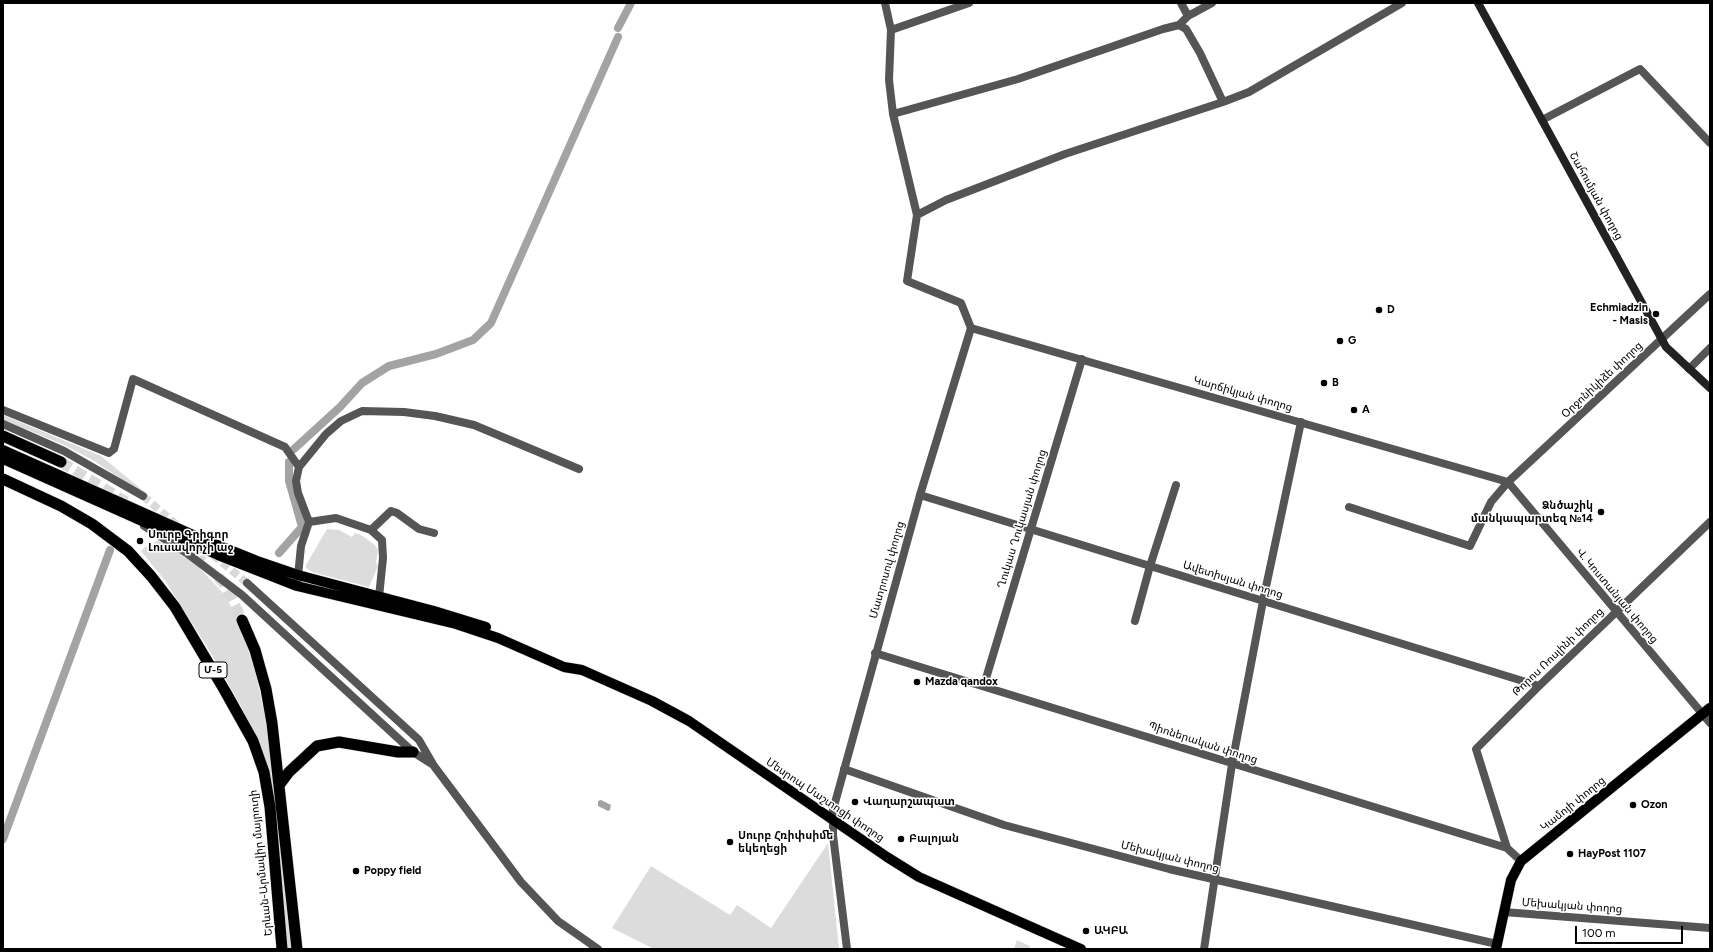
<!DOCTYPE html>
<meta charset="utf-8">
<style>
body{margin:0}
#map{position:relative;width:1713px;height:952px;overflow:hidden;background:#fff;font-family:Figtree,sans-serif}
canvas{display:block}
.frame{position:absolute;inset:0;border:4px solid #000;pointer-events:none}
.scale{position:absolute;left:1575px;top:926px;width:108px;height:18px;box-sizing:border-box;border:2px solid #000;border-top:0;padding-left:5px;font-size:12px;line-height:14px;white-space:nowrap;color:#000;-webkit-text-stroke:3px #fff;paint-order:stroke}
</style>
<div id="map">
<canvas width="1713" height="952"></canvas>
<div class="frame"></div>
<div class="scale">100 m</div>
</div>
<script>
const context = document.querySelector('canvas').getContext('2d');
context.lineJoin = 'round';
function paint(path, color) { context.fillStyle = color; context.fill(path, 'evenodd'); }
const toPath = rows => new Path2D(rows.map(r => 'M' + r).join(''));
function trace(path, color, width, dash) { context.strokeStyle = color; context.lineWidth = width; context.lineCap = dash ? 'butt' : 'round'; context.setLineDash(dash || []); context.stroke(path); }
function label(font, color, halo, rows, align = 'center') {
  context.font = font + ' Figtree,"Noto Sans Armenian",sans-serif'; context.lineWidth = 3; context.setLineDash([]); context.textBaseline = 'middle'; context.strokeStyle = halo; context.fillStyle = color; for (const [text, x, y, turn = 0] of rows) {
    context.save(); context.translate(x, y); context.rotate((+turn || 0) * Math.PI / 180); context.textAlign = isNaN(turn) ? turn : align; if (halo) context.strokeText(text, 0, 0); context.fillText(text, 0, 0); context.restore();
  }
}
paint(toPath([
 [3,415,101,456,141,489,139,491,91,459,62,444,3,420],
 [327,529,339,530,352,537,355,533,361,535,375,545,378,550,376,562,378,566,369,587,312,572,306,568,306,565],
 [161,539,196,564,222,592,238,617,252,656,272,749,292,949,287,949,272,795,259,750,242,708,209,650,166,582,141,551,145,547,151,546,155,542],
 [828,843,839,949,654,949,612,928,651,866,730,915,737,905,771,928],
 [1017,940,1030,946,1029,949,1014,949]
]), '#dcdcdc');
paint(toPath([
 [601,800,611,805,610,810,608,811,598,806,598,801]
]), '#a3a3a3');
trace(toPath([
 [618,28,631,3],
 [294,449,340,407,362,383,389,366,436,354,473,340,491,323,618,37],
 [279,553,302,527,289,481,289,462],
 [3,839,110,550]
]), '#a3a3a3', 8);
trace(toPath([
 [143,496,178,526],
 [213,555,247,583]
]), '#d9d9d9', 8, [8, 4]);
trace(toPath([
 [61,462,126,502],
 [174,536,203,562],
 [218,577,223,582,242,620]
]), '#d9d9d9', 11, [11, 5.5]);
const primary = toPath([
 [3,450,200,538,257,561,298,575,434,611,486,627],
 [3,459,218,555,297,586,456,624,498,638,564,667,582,670,652,701,689,721,887,857,919,877,1081,949],
 [1496,949,1511,880,1521,861,1710,708]
]);
const trunk = toPath([
 [3,436,61,462],
 [3,479,61,506,92,524,128,551,151,576,175,607,225,691,253,741,264,772,270,807,282,949],
 [242,620,255,650,266,689,272,723,297,949],
 [280,784,289,772,317,746,339,742,398,752,413,752]
]);
trace(primary, '#dbdbdb', 11);
trace(trunk, '#dbdbdb', 12);
trace(toPath([
 [885,3,891,30,889,80,893,114,917,215,907,281,961,303,971,328],
 [1181,3,1188,16],
 [1179,25,1186,29,1200,53,1223,102],
 [891,30,969,3],
 [893,114,1018,79,1163,29,1179,25,1188,16,1212,3],
 [1542,120,1640,69,1710,143],
 [917,215,946,200,1065,154,1223,102,1249,92,1402,3],
 [1689,369,1710,348],
 [3,410,109,453,114,449,133,379,285,447,299,467,296,481,298,493,309,522,301,546,297,586],
 [299,467,326,434,341,421,362,411,404,412,435,416,474,425,579,469],
 [920,495,1539,686],
 [1349,507,1470,546,1491,502,1508,482,1710,294],
 [309,522,336,518,371,530,382,540,383,558,379,597],
 [371,530,391,511,397,513,419,529,434,533],
 [1135,621,1150,566,1176,485],
 [875,653,1507,848,1521,861],
 [984,685,1082,359],
 [844,769,1004,825,1169,869,1497,944],
 [1507,848,1476,749,1539,686,1710,522],
 [1504,912,1710,928],
 [1204,949,1232,764,1263,601,1301,422]
]), '#555', 8);
trace(toPath([
 [3,424,64,451,143,496],
 [144,526,188,554,242,595,413,752,432,764],
 [247,583,419,740,434,766,521,882,558,921,598,949],
 [847,949,833,835,833,810,920,495,971,328,1508,482,1710,723]
]), '#555', 8);
trace(toPath([
 [1478,3,1666,347,1710,388]
]), '#222', 8);
trace(primary, '#000', 10);
trace(trunk, '#000', 11);
for (const [x, y, r, color] of [
 [1379,310,4,"#000"],
 [1656,314,4,"#000"],
 [1340,341,4,"#000"],
 [1324,383,4,"#000"],
 [1354,410,4,"#000"],
 [1601,512,4,"#000"],
 [140,541,4,"#000"],
 [917,682,4,"#000"],
 [855,802,4,"#000"],
 [1633,805,4,"#000"],
 [901,839,4,"#000"],
 [730,842,4,"#000"],
 [1570,854,4,"#000"],
 [356,871,4,"#000"],
 [1086,931,4,"#000"]
]) { const dot = new Path2D(); dot.arc(x, y, r, 0, 2 * Math.PI); context.fillStyle = color; context.fill(dot); trace(dot, '#fff', 1.5); }
for (const [x, y, w] of [
 [213,670,28]
]) { const box = new Path2D(); box.roundRect(x - w / 2, y - 8, w, 16, 3); context.fillStyle = '#fff'; context.fill(box); trace(box, '#000', 1); }
label('bold 10px', '#000', null, [
 ["Մ-5",213,670]
]);
label('11px', '#000', '#fff', [
 ["Շահումյան փողոց",1596,196,61],
 ["Օրջոնիկիձե փողոց",1602,380,-43],
 ["Կարճիկյան փողոց",1243,394,16],
 ["Ղուկաս Ղուկասյան փողոց",1022,519,-73],
 ["Մատրոսով փողոց",887,570,-74],
 ["Ավետիսյան փողոց",1233,580,17],
 ["Վ. Կոստանյան փողոց",1617,596,50],
 ["Թորոս Ռոսլինի փողոց",1558,652,-44],
 ["Պիոներական փողոց",1203,743,18],
 ["Մեսրոպ Մաշտոցի փողոց",825,800,34],
 ["Կամոյի փողոց",1573,804,-39],
 ["Մեխակյան փողոց",1170,857,14],
 ["Երևան-Արմավիր մայրուղի",261,863,-96],
 ["Մեխակյան փողոց",1572,906,4]
]);
label('bold 11px', '#000', '#fff', [
 ["Echmiadzin",1648,308,"right"],
 ["- Masis",1648,321,"right"],
 ["D",1387,310],
 ["G",1348,341],
 ["B",1332,383],
 ["A",1362,410],
 ["Ձնծաշիկ",1593,506,"right"],
 ["մանկապարտեզ №14",1593,519,"right"],
 ["Սուրբ Գրիգոր",148,535],
 ["Լուսավորչի աջ",148,548],
 ["Mazda qandox",925,682],
 ["Վաղարշապատ",863,802],
 ["Ozon",1641,805],
 ["Սուրբ Հռիփսիմե",738,836],
 ["եկեղեցի",738,849],
 ["Բալոյան",909,839],
 ["HayPost 1107",1578,854],
 ["Poppy field",364,871],
 ["ԱԿԲԱ",1094,931]
], 'left');
</script>
